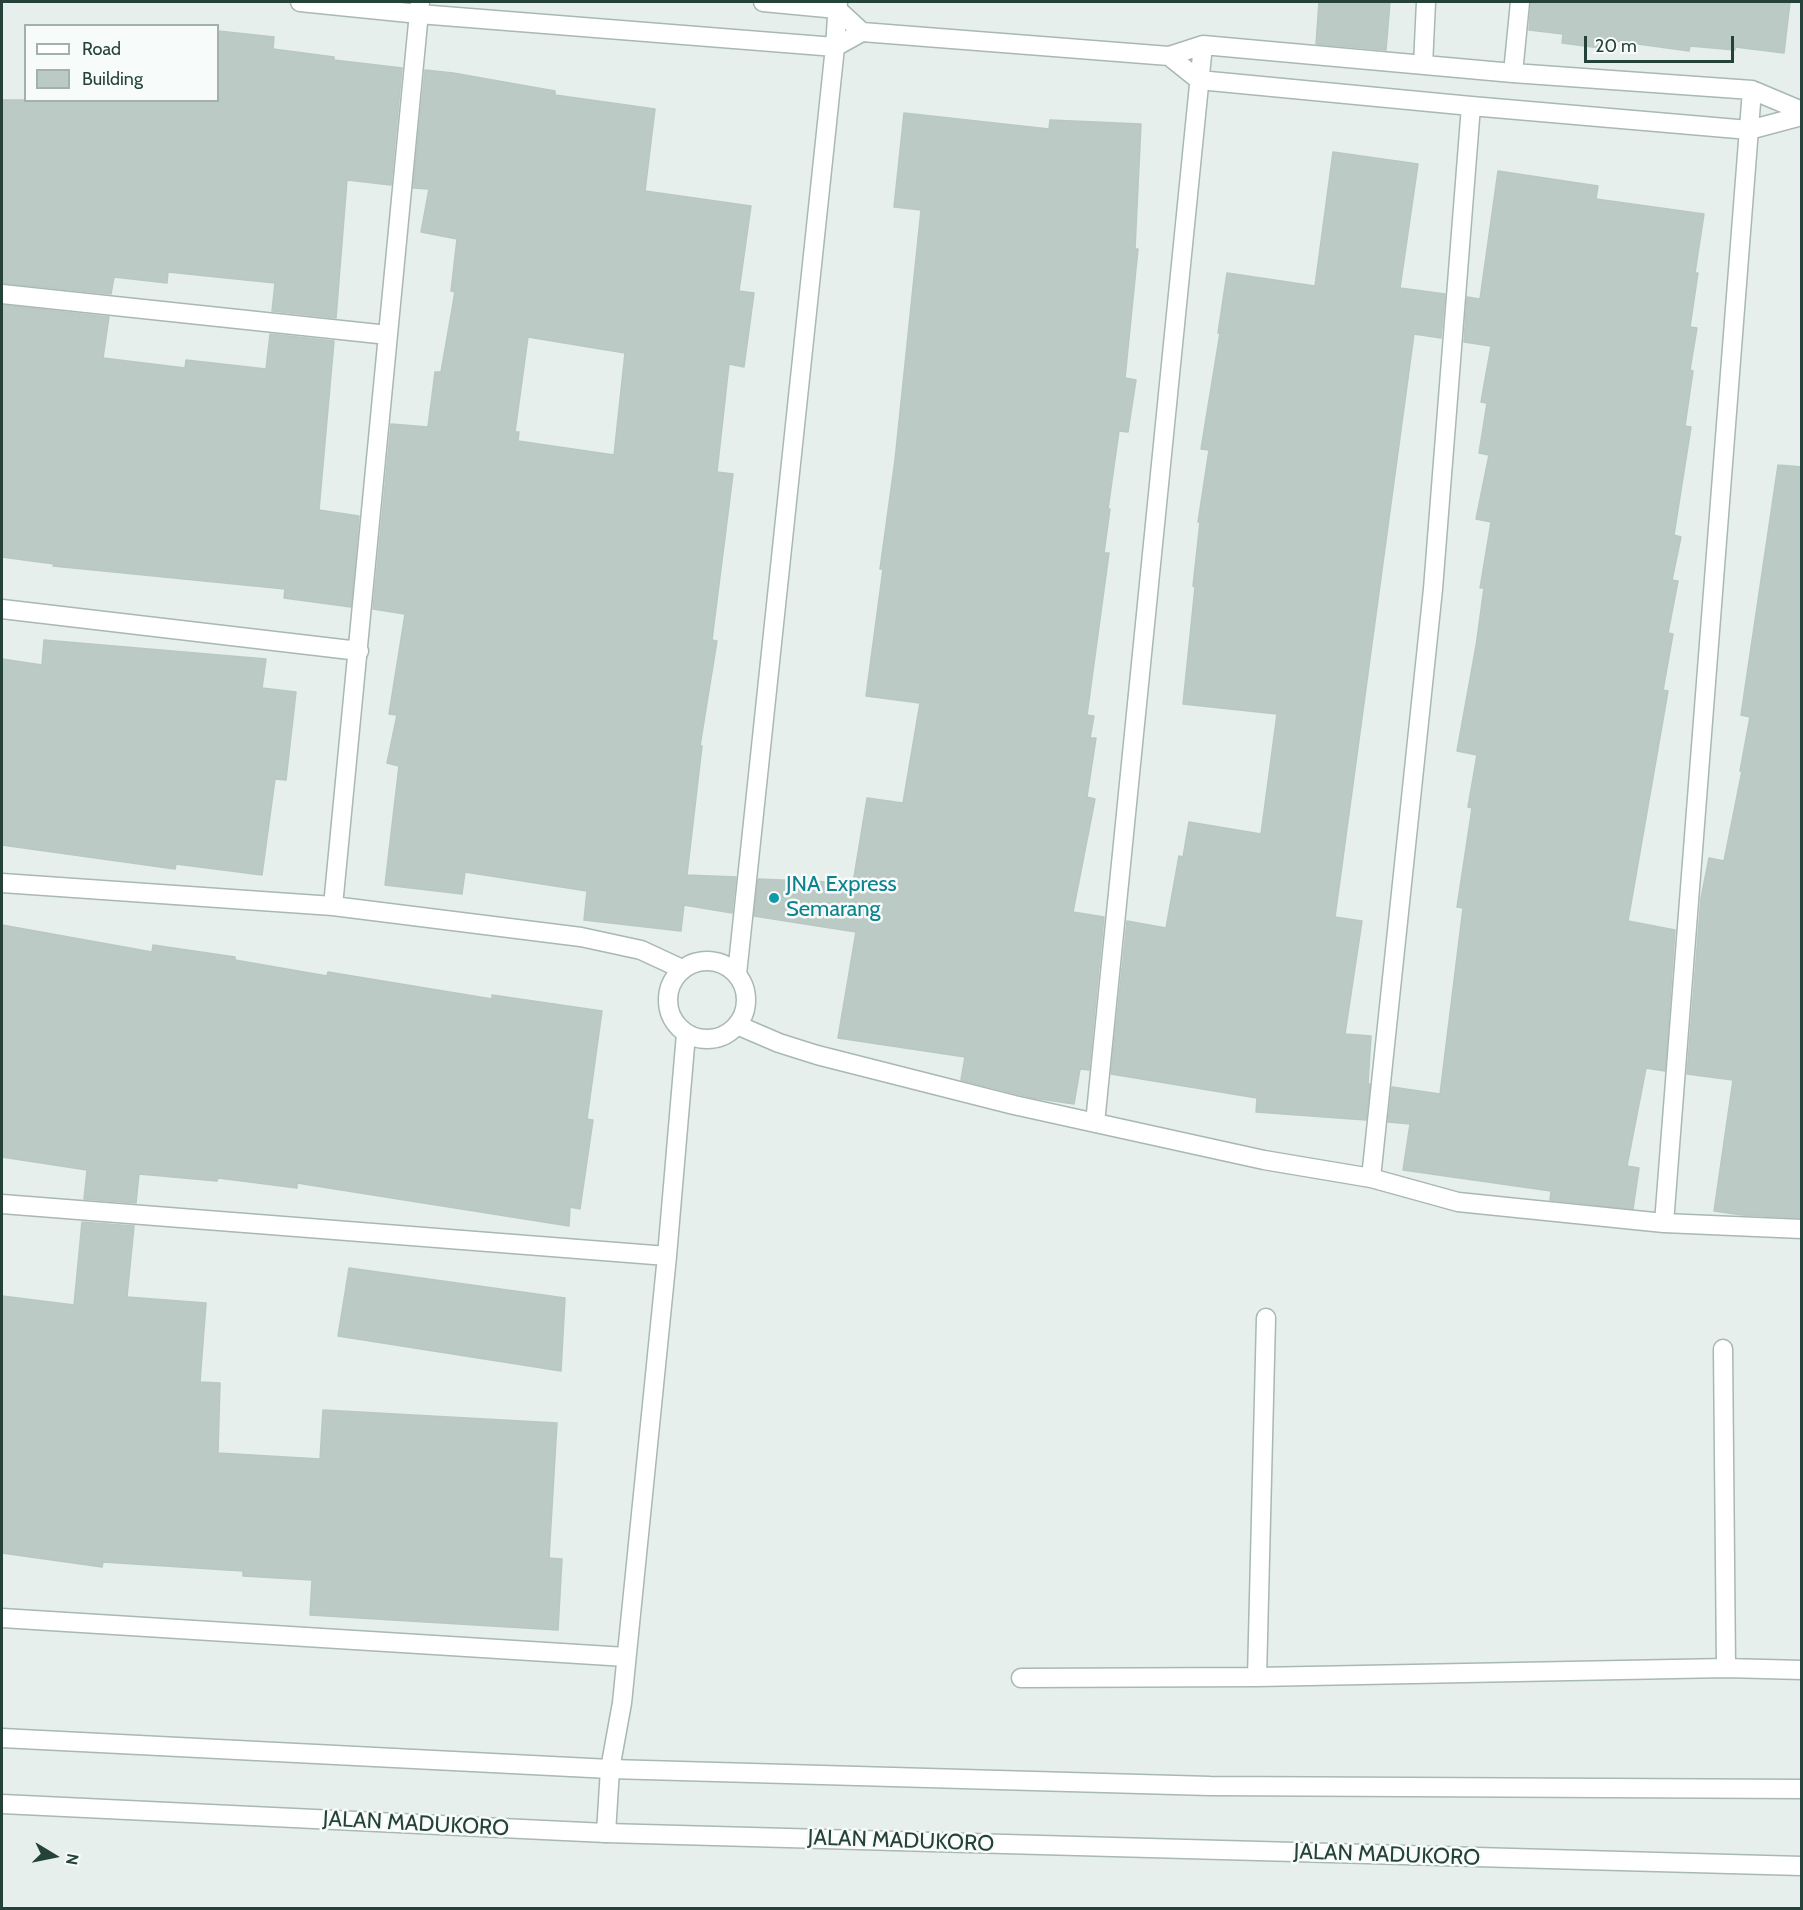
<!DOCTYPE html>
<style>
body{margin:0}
#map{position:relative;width:1803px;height:1910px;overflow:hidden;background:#e6efeb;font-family:Cabin,sans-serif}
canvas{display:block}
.frame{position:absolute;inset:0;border:3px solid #24423a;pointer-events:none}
.legend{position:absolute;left:24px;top:24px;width:195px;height:78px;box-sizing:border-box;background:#f7fbf9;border:2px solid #a3b1ad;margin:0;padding:8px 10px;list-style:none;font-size:18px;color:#24423a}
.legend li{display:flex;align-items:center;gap:12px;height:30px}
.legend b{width:30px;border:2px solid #a3b1ad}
.north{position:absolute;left:24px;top:1826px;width:60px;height:60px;-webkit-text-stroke:4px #f7fbf9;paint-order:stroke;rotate:100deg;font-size:16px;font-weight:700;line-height:24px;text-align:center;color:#24423a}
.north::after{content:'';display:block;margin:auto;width:21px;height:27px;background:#24423a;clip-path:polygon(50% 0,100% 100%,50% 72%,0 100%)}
.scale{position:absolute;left:1584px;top:36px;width:150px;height:27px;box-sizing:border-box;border:3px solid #24423a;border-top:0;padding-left:8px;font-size:18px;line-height:21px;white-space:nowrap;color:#24423a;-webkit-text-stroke:4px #f7fbf9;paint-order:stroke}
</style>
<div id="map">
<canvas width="1803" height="1910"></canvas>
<div class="frame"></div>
<ul class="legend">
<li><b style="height:8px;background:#fff"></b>Road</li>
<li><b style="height:16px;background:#bbcac4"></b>Building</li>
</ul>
<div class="north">N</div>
<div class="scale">20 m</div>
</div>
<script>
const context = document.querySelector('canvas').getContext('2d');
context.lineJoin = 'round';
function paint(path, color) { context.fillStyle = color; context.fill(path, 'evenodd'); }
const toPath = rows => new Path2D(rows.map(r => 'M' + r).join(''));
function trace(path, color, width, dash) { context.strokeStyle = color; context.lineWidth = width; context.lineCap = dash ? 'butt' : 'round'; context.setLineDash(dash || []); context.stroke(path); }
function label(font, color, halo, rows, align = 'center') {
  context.font = font + ' Cabin,sans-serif'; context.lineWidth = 5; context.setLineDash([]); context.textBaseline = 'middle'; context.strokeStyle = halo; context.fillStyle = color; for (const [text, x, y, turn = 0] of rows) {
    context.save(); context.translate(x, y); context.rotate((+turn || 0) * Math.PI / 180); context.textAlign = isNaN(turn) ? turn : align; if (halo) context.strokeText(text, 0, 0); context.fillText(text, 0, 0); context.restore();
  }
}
const building = toPath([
 [1319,2,1390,2,1386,50,1316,44,1319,2],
 [1531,2,1790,2,1784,53,1735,47,1735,50,1690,46,1689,51,1601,39,1600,48,1562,43,1563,34,1529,30,1531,2],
 [218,31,274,37,273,49,334,57,334,60,402,68,391,185,347,180,336,318,272,311,275,283,168,272,167,283,114,277,111,294,2,283,2,100,218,100,218,31],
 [425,70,453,73,555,91,555,95,655,109,645,191,751,206,739,291,754,293,744,367,729,364,717,472,733,474,712,640,717,641,700,746,702,746,687,875,736,877,732,913,684,905,681,931,584,920,587,891,465,872,462,894,385,885,399,766,387,763,397,715,389,714,405,614,373,609,391,424,428,427,435,372,441,372,455,292,451,291,457,239,421,232,429,189,413,188,425,70],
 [528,337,625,353,614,455,518,441,519,432,515,432,528,337],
 [904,113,1049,129,1050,120,1141,124,1135,249,1138,249,1125,378,1136,380,1128,432,1119,431,1108,509,1110,509,1104,553,1109,553,1087,715,1094,716,1090,738,1096,738,1087,797,1095,799,1073,912,1104,917,1089,1070,1080,1069,1074,1104,1033,1098,961,1080,965,1057,838,1038,856,932,754,916,758,879,853,883,867,798,903,803,920,703,866,696,883,569,880,569,895,460,921,210,894,207,904,113],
 [1333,152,1418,164,1400,288,1445,294,1441,338,1414,334,1335,917,1362,921,1345,1034,1371,1036,1368,1084,1370,1084,1366,1120,1256,1112,1257,1098,1111,1074,1127,921,1166,928,1179,856,1183,857,1189,822,1261,834,1277,714,1183,704,1195,587,1193,586,1200,522,1198,522,1209,450,1201,449,1220,333,1218,333,1227,273,1315,286,1333,152],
 [1498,171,1598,186,1596,199,1704,214,1695,273,1698,273,1690,327,1697,328,1690,370,1693,371,1685,426,1691,427,1674,535,1681,537,1672,580,1678,581,1668,633,1673,634,1663,690,1668,691,1628,921,1675,930,1665,1071,1646,1068,1627,1166,1639,1168,1633,1209,1550,1200,1551,1191,1403,1170,1410,1124,1388,1122,1392,1087,1440,1094,1463,908,1457,907,1472,808,1468,807,1477,755,1457,751,1476,646,1484,588,1480,588,1491,522,1476,519,1489,455,1479,453,1487,403,1481,402,1491,346,1464,342,1467,297,1480,299,1498,171],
 [2,305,109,317,103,358,185,368,186,360,266,369,270,334,334,341,319,510,359,516,351,607,284,598,285,589,53,566,54,564,2,557,2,305],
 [1778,465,1802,467,1802,1218,1742,1215,1714,1211,1733,1080,1687,1074,1701,898,1709,858,1724,861,1742,771,1740,771,1750,717,1741,715,1778,465],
 [44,640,266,659,262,688,296,692,286,780,275,779,262,875,176,864,175,869,2,845,2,659,42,665,44,640],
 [2,925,152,952,153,945,235,957,235,960,327,976,328,972,492,999,492,995,602,1011,587,1119,593,1120,580,1209,570,1207,569,1226,297,1183,297,1188,218,1178,217,1181,139,1174,136,1203,84,1199,87,1170,2,1157,2,925],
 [82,1222,134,1226,127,1297,206,1303,200,1382,220,1383,218,1453,320,1459,323,1410,557,1423,549,1558,562,1559,558,1630,310,1615,312,1580,243,1576,243,1571,103,1562,102,1567,2,1553,2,1296,74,1305,82,1222],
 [349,1268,565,1298,561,1371,338,1336,349,1268]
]);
paint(building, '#bbcac4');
trace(building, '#b8c9c2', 1.5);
const service = toPath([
 [1723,1349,1726,1668],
 [2,1618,626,1657],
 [1257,1677,1266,1318],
 [1021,1678,1257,1677,1726,1668,1802,1670]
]);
const minor = toPath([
 [300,2,419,14,835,47,862,32,1169,56,1203,45,1513,73,1752,90,1802,111],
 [763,2,837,9,862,32],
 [1169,56,1199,80,1471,106,1749,130,1802,116],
 [1423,65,1426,2],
 [1513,73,1520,2],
 [2,294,388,335],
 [2,609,359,651],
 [2,883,333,906,581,937,641,950,682,969],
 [333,906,420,2],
 '668 1000a39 39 0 1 1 78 0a39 39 0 1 1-78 0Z',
 [737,974,835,47,838,2],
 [737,1025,779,1043,817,1055,1014,1105,1264,1160,1371,1178,1458,1202,1664,1223,1802,1229],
 [1095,1123,1203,45],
 [1371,1178,1433,589,1471,106],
 [2,1204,667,1256],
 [1664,1223,1752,90],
 [606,1833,610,1769,622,1703,667,1256,686,1034]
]);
const tertiary = toPath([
 [2,1738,610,1769,1210,1786,1802,1789],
 [2,1804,606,1833,1802,1866]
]);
trace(service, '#a8b8b2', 21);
trace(minor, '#a8b8b2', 21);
trace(tertiary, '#a8b8b2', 21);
trace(service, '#fff', 18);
trace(minor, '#fff', 18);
trace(tertiary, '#fff', 18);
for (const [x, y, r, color] of [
 [774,898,6,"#0f9aa8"]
]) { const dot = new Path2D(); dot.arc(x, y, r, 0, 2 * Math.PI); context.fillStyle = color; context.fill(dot); trace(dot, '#f7fbf9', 2); }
label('22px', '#0d838f', '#f7fbf9', [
 ["JNA Express",786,885],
 ["Semarang",786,910]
], 'left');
label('22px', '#24423a', '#f7fbf9', [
 ["JALAN MADUKORO",416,1824,3],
 ["JALAN MADUKORO",901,1841,2],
 ["JALAN MADUKORO",1387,1855,2]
]);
</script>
